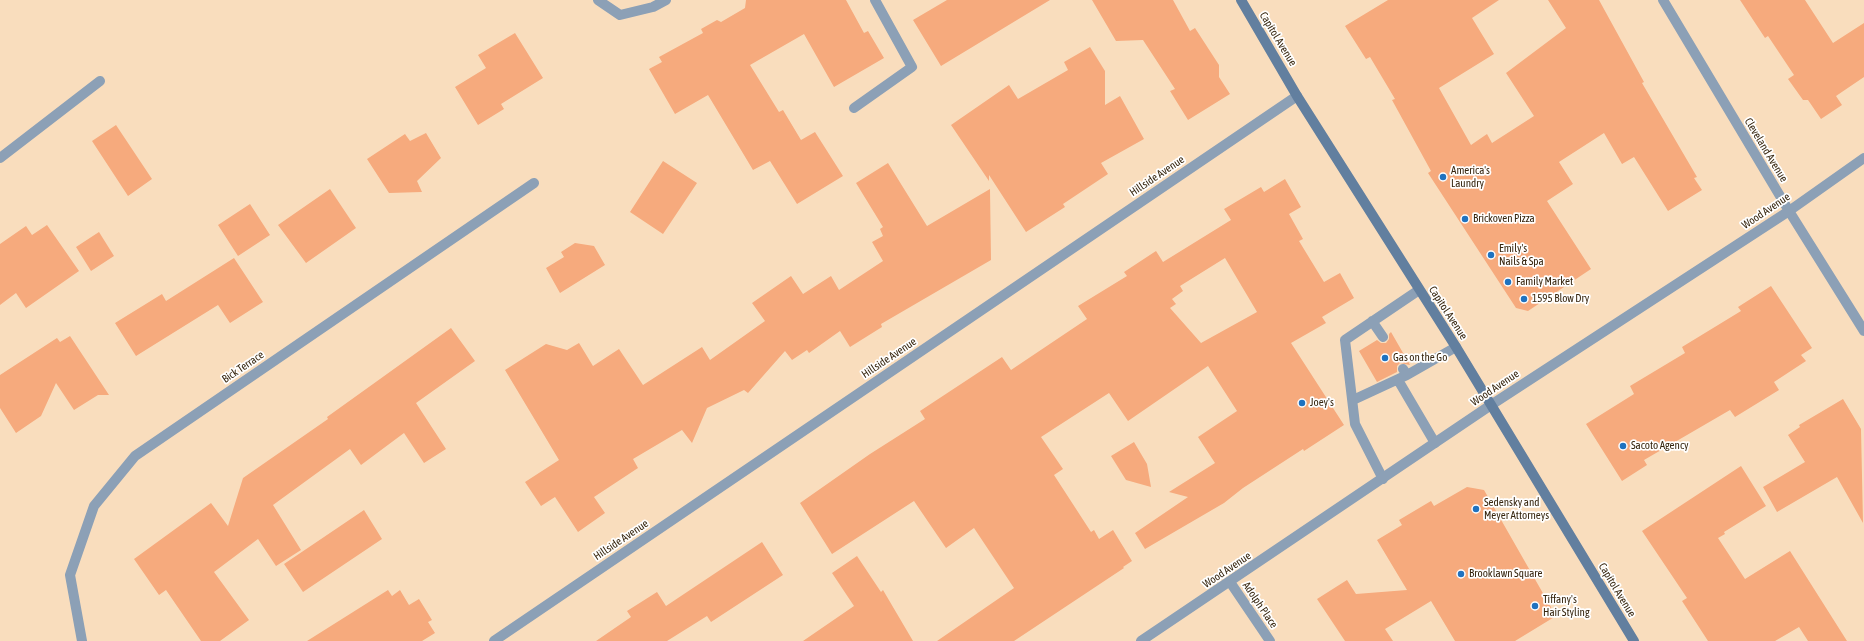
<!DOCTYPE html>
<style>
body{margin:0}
canvas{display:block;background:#f9ddbd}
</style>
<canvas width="1864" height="641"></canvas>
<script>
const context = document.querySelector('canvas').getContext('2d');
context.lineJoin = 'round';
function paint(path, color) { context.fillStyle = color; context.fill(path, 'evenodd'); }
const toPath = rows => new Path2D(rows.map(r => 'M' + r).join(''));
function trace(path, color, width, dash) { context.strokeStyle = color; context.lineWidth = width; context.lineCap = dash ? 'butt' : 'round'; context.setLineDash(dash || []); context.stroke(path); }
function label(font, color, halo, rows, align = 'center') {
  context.font = font + ' "Asap Condensed",sans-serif'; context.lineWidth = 3.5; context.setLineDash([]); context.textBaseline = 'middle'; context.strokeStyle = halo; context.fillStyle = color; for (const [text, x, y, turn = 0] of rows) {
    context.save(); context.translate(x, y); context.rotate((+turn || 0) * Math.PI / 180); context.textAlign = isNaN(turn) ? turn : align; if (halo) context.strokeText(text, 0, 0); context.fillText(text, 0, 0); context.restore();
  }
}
paint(toPath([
 [746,0,846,0,864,33,868,31,884,58,834,87,804,34,750,65,779,112,783,110,801,140,815,132,843,176,797,204,770,161,753,170,708,95,675,114,649,69,662,62,659,57,703,33,701,29,717,20,721,22,745,8],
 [947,0,1050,0,941,66,913,20],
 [1092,0,1173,0,1190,31,1195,28,1219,65,1219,77,1230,94,1188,120,1170,91,1175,89,1143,40,1116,41],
 [1388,0,1499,0,1472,18,1494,54,1439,88,1471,145,1487,134,1492,143,1534,116,1506,73,1566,28,1548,0,1599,0,1644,82,1642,83,1697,177,1694,178,1702,190,1668,211,1634,157,1622,164,1604,133,1559,162,1573,184,1547,201,1591,269,1528,311,1516,308,1428,173,1431,171,1392,100,1395,99,1370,57,1366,59,1345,26],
 [1740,0,1805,0,1833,43,1864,23,1864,77,1836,96,1842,105,1821,119,1808,100,1803,100,1788,79,1794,75,1768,36,1765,38],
 [515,33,543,78,501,104,504,109,478,125,455,87,486,68,478,55],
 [1090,47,1105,71,1105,105,1120,96,1144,139,1101,163,1108,174,1063,204,1065,207,1026,232,989,175,989,181,951,125,1009,85,1018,99,1068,70,1064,62],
 [116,125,152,179,128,196,92,141],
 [426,133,441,158,417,181,422,192,389,193,367,159,405,134,410,141],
 [663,161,697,183,663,234,630,212],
 [888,163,927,226,990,189,991,260,881,324,882,327,850,347,840,331,809,353,807,350,792,360,785,351,748,393,744,390,707,408,692,443,682,430,633,459,638,468,594,497,605,513,578,532,555,497,541,506,525,482,559,460,505,370,546,344,567,350,579,343,593,366,619,349,643,385,702,347,710,360,765,321,752,303,791,276,803,294,831,276,839,290,883,261,872,242,883,236,880,229,883,227,856,183],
 [1285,179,1301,207,1289,214,1303,239,1299,241,1324,282,1340,273,1354,298,1322,317,1326,323,1291,343,1344,425,1304,451,1303,449,1243,488,1224,503,1145,549,1135,533,1188,497,1169,492,1215,463,1198,437,1237,411,1208,366,1128,421,1109,393,1041,437,1063,469,1054,475,1091,532,1094,530,1099,539,1113,530,1132,561,1123,567,1124,568,1014,641,937,641,1014,588,974,528,946,548,914,501,832,554,800,503,870,454,925,419,920,411,1002,357,1011,370,1087,319,1078,306,1127,276,1124,272,1156,251,1163,262,1231,220,1224,209,1261,187,1264,192],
 [1225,258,1257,312,1201,343,1170,308,1176,304,1172,299,1183,291,1180,286],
 [330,189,356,228,306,263,278,225],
 [250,204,270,235,238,256,218,225],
 [47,225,79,271,26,308,16,293,0,305,0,244,26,226,32,235],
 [99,232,114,256,91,271,76,247],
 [575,243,594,246,605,265,560,293,546,268,564,257,561,252],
 [234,258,263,302,230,323,218,305,136,356,115,323,162,294,166,301],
 [1771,286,1812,348,1801,355,1806,361,1774,382,1779,390,1735,417,1730,410,1644,460,1647,465,1622,481,1586,424,1634,394,1630,386,1685,353,1682,347,1741,311,1738,307],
 [451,328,475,361,416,403,446,449,424,463,404,433,361,465,350,449,273,505,301,550,276,566,258,539,214,572,249,620,220,641,201,641,166,590,159,595,134,559,211,503,228,526,243,478,328,419,327,417,380,379],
 [1391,332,1410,365,1400,363,1397,366,1397,372,1377,382,1359,351,1377,340,1381,343,1386,343,1389,339,1389,334],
 [70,336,109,395,98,395,74,410,56,383,41,416,16,433,0,408,0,375,57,338,60,342],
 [1843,399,1861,429,1863,523,1837,477,1777,512,1763,487,1805,462,1788,435,1800,427,1799,425],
 [1134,442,1147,464,1151,487,1126,480,1111,456],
 [1741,466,1766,506,1724,532,1725,534,1718,538,1745,579,1790,551,1847,641,1808,641,1799,627,1775,641,1708,641,1682,601,1687,598,1642,531],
 [1467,487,1484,490,1556,616,1515,641,1455,641,1431,601,1385,629,1393,641,1345,641,1317,599,1347,580,1356,594,1407,590,1377,540,1402,525,1399,520,1431,501,1434,506],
 [364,510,382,539,303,592,284,564],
 [762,542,783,575,711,622,707,616,667,641,596,641,631,617,627,611,657,592,666,606],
 [857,556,881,592,883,590,913,641,803,641,854,606,832,573],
 [388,590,392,596,400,590,409,605,419,599,432,620,428,622,435,633,422,641,307,641]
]), '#f6aa7d');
trace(toPath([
 [598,0,620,15,653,7,666,0],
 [854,108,912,67,875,0],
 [1372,321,1383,337],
 [1407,375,1456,347],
 [1398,380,1435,443],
 [1353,400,1407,375,1403,369],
 [1383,479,1355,424,1345,340,1419,290]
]), '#8ca0b6', 10);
trace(toPath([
 [1663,0,1789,211,1864,331],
 [0,158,100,81],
 [1230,582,1270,641],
 [82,641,70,575,94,506,135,456,534,183],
 [494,641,1297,96]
]), '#8ca0b6', 10);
trace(toPath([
 [1141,641,1491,405,1789,211,1864,158]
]), '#8ca0b6', 10);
trace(toPath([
 [1241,0,1297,96,1456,347,1634,641]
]), '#627f9f', 10);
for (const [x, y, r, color] of [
 [1443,177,4,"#1f72c0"],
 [1465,219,4,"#1f72c0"],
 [1491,255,4,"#1f72c0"],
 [1508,282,4,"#1f72c0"],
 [1524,299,4,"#1f72c0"],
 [1385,358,4,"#1f72c0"],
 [1302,403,4,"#1f72c0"],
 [1623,446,4,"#1f72c0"],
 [1476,509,4,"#1f72c0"],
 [1461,574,4,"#1f72c0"],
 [1535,606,4,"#1f72c0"]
]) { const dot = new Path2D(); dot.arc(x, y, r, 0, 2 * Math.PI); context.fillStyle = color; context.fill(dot); trace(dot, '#fff', 1.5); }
label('11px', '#36250e', '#fff', [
 ["Capitol Avenue",1278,39,59],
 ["Cleveland Avenue",1766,150,59],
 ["Hillside Avenue",1157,176,-34],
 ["Wood Avenue",1766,211,-34],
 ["Capitol Avenue",1448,313,57],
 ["Hillside Avenue",889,358,-34],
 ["Bick Terrace",243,367,-34],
 ["Wood Avenue",1495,388,-34],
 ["Hillside Avenue",621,540,-34],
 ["Wood Avenue",1227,570,-34],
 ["Capitol Avenue",1617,590,59],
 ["Adolph Place",1260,605,56]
]);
label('11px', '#36250e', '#fff', [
 ["America's",1451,171],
 ["Laundry",1451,184],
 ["Brickoven Pizza",1473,219],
 ["Emily's",1499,249],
 ["Nails & Spa",1499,262],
 ["Family Market",1516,282],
 ["1595 Blow Dry",1532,299],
 ["Gas on the Go",1393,358],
 ["Joey's",1310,403],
 ["Sacoto Agency",1631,446],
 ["Sedensky and",1484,503],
 ["Meyer Attorneys",1484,516],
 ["Brooklawn Square",1469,574],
 ["Tiffany's",1543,600],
 ["Hair Styling",1543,613]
], 'left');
</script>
